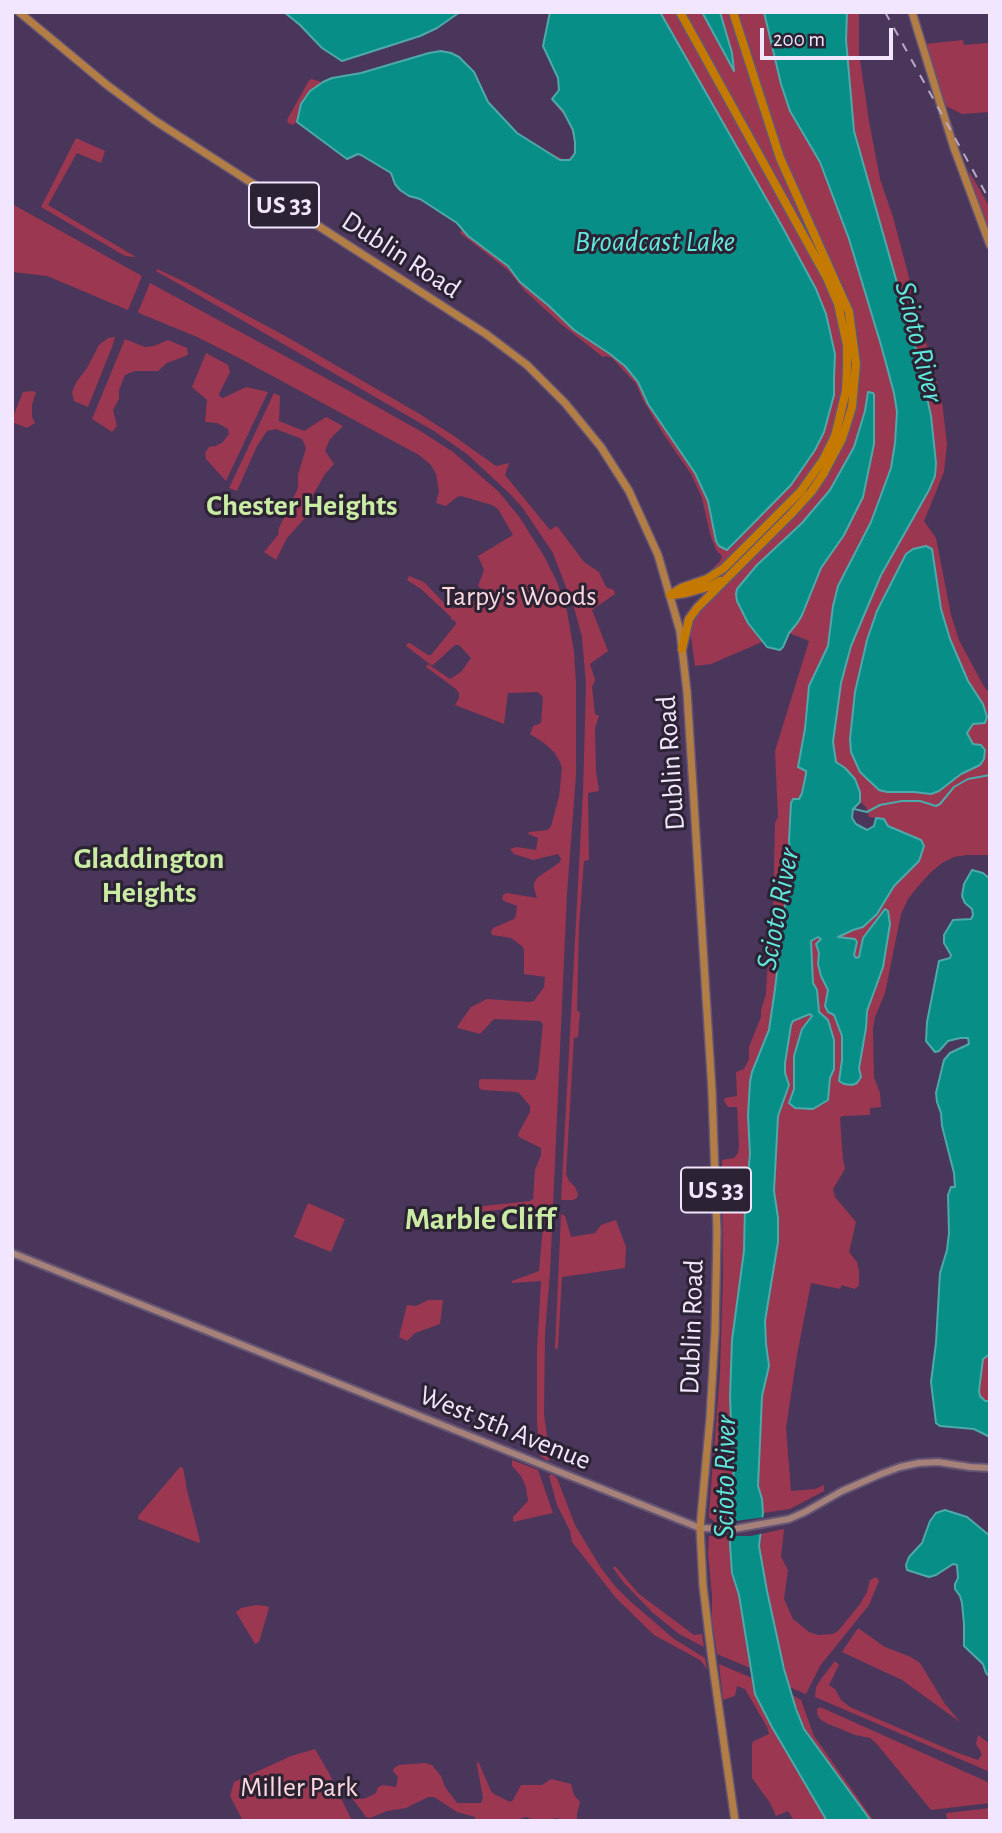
<!DOCTYPE html>
<style>
body{margin:0}
#map{position:relative;width:1002px;height:1833px;overflow:hidden;background:#49365a;font-family:"Alegreya Sans",sans-serif}
canvas{display:block}
.frame{position:absolute;inset:0;border:14px solid #f1e6fd;pointer-events:none}
.scale{position:absolute;left:760px;top:28px;width:133px;height:32px;box-sizing:border-box;border:4px solid #f1e6fd;border-top:0;padding-left:9px;font-size:21px;line-height:24px;white-space:nowrap;color:#f1e6fd;-webkit-text-stroke:5px #2b2233;paint-order:stroke}
</style>
<div id="map">
<canvas width="1002" height="1833"></canvas>
<div class="frame"></div>
<div class="scale">200 m</div>
</div>
<script>
const context = document.querySelector('canvas').getContext('2d');
context.lineJoin = 'round';
function paint(path, color) { context.fillStyle = color; context.fill(path, 'evenodd'); }
const toPath = rows => new Path2D(rows.map(r => 'M' + r).join(''));
function trace(path, color, width, dash) { context.strokeStyle = color; context.lineWidth = width; context.lineCap = dash ? 'butt' : 'round'; context.setLineDash(dash || []); context.stroke(path); }
function label(font, color, halo, rows, align = 'center') {
  context.font = font + ' "Alegreya Sans",sans-serif'; context.lineWidth = 6; context.setLineDash([]); context.textBaseline = 'middle'; context.strokeStyle = halo; context.fillStyle = color; for (const [text, x, y, turn = 0] of rows) {
    context.save(); context.translate(x, y); context.rotate((+turn || 0) * Math.PI / 180); context.textAlign = isNaN(turn) ? turn : align; if (halo) context.strokeText(text, 0, 0); context.fillText(text, 0, 0); context.restore();
  }
}
paint(toPath([
 [660,12,677,12,818,270,836,312,843,350,844,370,840,405,831,434,816,464,786,503,725,563,712,572,711,570,720,561,722,556,716,550,710,534,702,498,691,474,664,435,643,400,636,384,612,358,606,356,603,357,561,324,524,290,509,271,460,233,462,230,508,266,520,282,549,306,574,330,610,354,625,366,638,382,695,473,708,501,716,541,719,546,730,549,791,485,815,450,824,432,834,395,835,354,826,314,816,289,783,228],
 [685,12,702,12,733,69,732,53,720,12,729,12,774,150,795,202,815,245],
 [737,12,764,12,781,84,790,111,820,162,849,239,881,345,894,393,897,412,895,443,891,468,871,522,833,606,828,646,809,686,805,729,798,766,806,772,806,774,789,841,791,855,775,989,769,1030,752,1072,748,1115,750,1154,745,1205,744,1251,732,1340,730,1398,734,1485,732,1521,715,1522,709,1517,709,1513,720,1373,723,1276,722,1160,734,1158,738,1153,739,1145,737,1107,728,1107,724,1101,725,1098,737,1096,736,1072,744,1069,749,1059,749,1047,761,1017,761,1010,766,994,768,957,773,915,775,823,778,817,775,751,809,641,789,633,798,622,821,568,856,513,866,485,874,444,874,395,873,392,868,392,865,411,854,447,830,490,802,523,757,565,737,589,736,595,737,601,748,623,762,642,711,664,695,666,690,630,692,620,699,610,784,526,821,485,837,460,847,435,855,409,860,380,859,344,856,326,847,294,786,162,769,112],
 [847,12,859,12,859,53,869,121,880,179,893,217,942,402,947,444,944,472,924,521,936,538,951,615,959,640,983,685,990,694,990,855,967,855,954,857,942,863,930,873,915,890,908,899,901,914,885,993,875,1017,873,1029,874,1077,880,1093,881,1107,870,1108,870,1115,842,1116,840,1118,843,1159,845,1169,833,1189,835,1197,856,1222,849,1252,857,1262,859,1271,859,1286,854,1289,842,1285,840,1289,811,1283,797,1355,786,1428,791,1491,815,1489,824,1485,824,1491,790,1509,763,1513,762,1499,758,1486,762,1396,768,1366,766,1344,765,1321,778,1242,778,1218,774,1191,778,1116,789,1085,785,1073,785,1063,791,1025,796,1019,802,1019,811,1014,812,1016,802,1029,794,1056,794,1089,789,1103,813,1109,828,1101,830,1078,834,1069,835,1050,834,1040,828,1020,819,1012,817,990,813,983,811,941,819,937,822,940,816,944,819,953,818,964,821,976,828,990,825,1006,834,1015,842,1036,842,1060,839,1081,861,1077,859,1068,866,1028,867,1011,883,967,888,936,889,915,861,943,859,957,856,958,854,955,857,942,837,938,839,935,848,931,863,927,877,914,894,886,919,861,924,846,921,840,888,826,884,819,869,817,866,807,860,802,860,792,845,768,836,762,833,742,841,683,851,646,881,575,929,490,935,476,936,463,931,416,918,357,854,131,846,40],
 [932,549,941,609,950,639,985,723,973,724,967,733,973,744,980,765,961,774,939,791,931,794,914,792,850,739,855,692,867,640,877,612,906,554],
 [963,40,964,45,988,43,990,50,990,112,962,114,946,106,941,99,925,44],
 [442,51,451,53,459,57,474,72,479,81,488,101,517,133,540,148,565,160,573,156,575,142,569,121,553,102,552,99,554,96,553,102,563,111,569,121,573,130,575,142,573,157,565,161,560,160,540,148,517,133,488,102,474,72,459,57,451,53,441,51,429,53,361,73,332,78,299,111,297,122,293,125,288,123,287,120,308,82,311,79,322,82,332,78,361,73,429,53],
 [76,138,105,151,101,163,77,153,48,205,136,257,125,256,41,207],
 [969,171,990,208,990,237,972,189],
 [12,204,142,276,128,310,47,276,12,272],
 [157,269,187,283,287,337,418,413,454,436,496,466,509,463,505,475,550,530,557,526,584,562,599,572,606,587,614,590,615,594,592,610,608,651,590,664,595,680,592,687,595,714,599,716,595,728,596,771,599,791,588,793,589,860,584,861,579,927,577,1011,580,1012,578,1037,574,1038,566,1174,569,1181,575,1187,578,1194,577,1198,573,1200,561,1200,583,791,586,685,582,637,575,611,553,553,522,507,509,493,467,454,434,431,214,304,156,271],
 [150,283,342,387,422,432,453,452,499,492,520,518,544,556,557,582,567,611,574,652,576,683,576,775,567,893,550,1273,545,1333,544,1414,550,1459,547,1461,540,1456,537,1421,537,1349,541,1281,512,1283,512,1281,539,1271,543,1227,541,1218,535,1209,530,1207,476,1212,474,1211,473,1208,474,1207,530,1201,533,1199,535,1170,541,1155,541,1148,519,1137,518,1134,530,1112,530,1106,519,1093,516,1092,482,1090,479,1088,479,1081,481,1079,535,1080,538,1072,543,1024,540,1021,494,1019,480,1034,458,1028,457,1027,471,1007,487,999,529,1002,534,1001,544,987,545,977,524,974,524,951,523,947,511,938,492,935,491,932,493,928,514,919,516,915,517,906,504,901,502,899,503,895,507,893,537,898,534,888,534,883,538,877,559,863,561,859,558,854,533,860,514,854,510,849,517,847,536,850,538,838,528,834,529,832,548,830,551,826,559,797,562,768,560,762,554,752,544,743,530,734,533,726,541,723,543,697,538,692,508,693,504,724,455,705,459,698,459,693,456,689,426,667,428,664,450,679,461,672,471,658,459,645,455,645,433,665,431,665,406,646,408,643,410,643,428,655,431,655,456,624,455,621,451,619,451,617,421,589,407,580,409,576,424,582,445,604,454,609,460,595,472,603,483,590,478,586,484,570,478,556,513,535,498,509,492,505,461,496,457,497,446,506,436,503,439,491,436,474,431,465,419,455,239,358,195,336,141,314,138,312],
 [115,337,112,347,88,407,74,401,72,392,77,381,87,368,99,345,108,338],
 [125,339,145,347,154,346,168,340,187,348,188,355,167,363,158,371,135,371,125,375,119,390,119,399,113,410,117,426,112,432,92,419],
 [206,353,228,365,230,372,219,394,220,397,223,398,246,387,268,392,226,481,206,459,205,453,209,447,216,446,223,442,229,434,228,429,217,423,205,422,207,400,192,387],
 [32,391,36,392,32,405,32,417,35,423,27,428,12,422,12,419,23,392],
 [274,393,280,396,279,421,304,431,326,417,343,426,330,439,325,451,334,464,325,474,313,495,305,518,287,538,276,560,264,552,278,535,279,528,298,488,298,475,306,448,302,439,276,429,267,431,257,446,237,491,229,488],
 [308,1203,345,1219,331,1252,294,1237],
 [561,1214,565,1216,571,1237,595,1233,601,1225,616,1220,626,1247,625,1268,562,1277,558,1348,555,1349],
 [428,1300,443,1300,440,1324,415,1333,407,1341,399,1337,407,1305,416,1306],
 [990,1354,990,1401,985,1401,980,1396,979,1391,983,1359],
 [512,1460,538,1470,553,1513,513,1522,513,1517,528,1501,526,1487,521,1476,512,1466],
 [180,1467,183,1468,187,1490,200,1541,199,1543,138,1519,139,1515],
 [551,1474,557,1478,575,1525,601,1568,615,1586,630,1601,674,1639,705,1658,707,1669,700,1660,654,1635,616,1598,572,1542,570,1531,557,1505,549,1476],
 [784,1529,781,1557,788,1570,784,1599,793,1619,809,1632,818,1635,833,1634,838,1631,860,1604,867,1592,870,1580,876,1577,879,1581,869,1605,820,1666,806,1694,789,1687,767,1591,759,1546,761,1534],
 [709,1536,731,1536,732,1573,739,1595,750,1668,717,1654,712,1619,712,1595,708,1553],
 [615,1566,639,1594,694,1635,702,1634,704,1647,679,1634,652,1612,624,1583,613,1568],
 [256,1605,267,1606,269,1608,259,1642,255,1644,236,1612,241,1608],
 [858,1628,885,1647,911,1657,920,1663,945,1704,960,1722,902,1680,842,1652],
 [835,1661,839,1665,829,1685,835,1689,841,1700,850,1707,950,1750,978,1760,982,1754,976,1744,978,1735,990,1744,990,1772,815,1697,816,1687,821,1679],
 [719,1664,752,1678,755,1694,772,1727,827,1821,794,1821,788,1811,776,1816,770,1803,752,1778,752,1744,754,1741,769,1734,767,1727,745,1689,737,1686,735,1696,723,1700],
 [792,1695,801,1700,814,1736,874,1821,871,1821,804,1729],
 [820,1707,990,1783,990,1803,931,1810,876,1743,870,1738,855,1735,826,1723,820,1719,817,1714,817,1709],
 [315,1749,330,1775,352,1821,243,1821,230,1796,234,1782,291,1756],
 [478,1761,491,1791,494,1794,510,1802,513,1800,521,1785,542,1785,551,1779,571,1784,574,1795,580,1802,577,1814,577,1821,561,1821,557,1818,538,1821,526,1817,513,1821,476,1821,475,1817,457,1812,434,1797,428,1797,406,1808,387,1811,370,1818,366,1817,352,1798,352,1797,355,1795,361,1799,366,1798,376,1793,378,1787,383,1785,396,1787,398,1777,393,1771,394,1768,399,1765,425,1763,432,1765,441,1776,445,1787,457,1803,481,1803,483,1798,477,1765],
 [990,1808,990,1821,948,1821,946,1815,947,1813]
]), '#9c3751');
const water = toPath([
 [284,12,460,12,437,28,420,36,342,61,322,48,300,25,284,12],
 [550,12,660,12,783,228,816,289,826,314,835,354,834,378,834,395,824,432,815,450,791,485,727,550,719,546,716,541,708,501,695,473,648,404,638,382,625,366,610,354,574,330,549,306,520,282,508,266,468,236,457,223,420,199,409,196,400,190,395,184,391,173,361,155,358,154,347,159,297,122,301,104,310,91,323,82,332,78,361,73,429,53,441,51,451,53,459,57,474,72,488,102,517,133,560,160,570,160,575,153,575,142,573,130,563,111,552,99,559,90,558,78,543,46,550,12],
 [702,12,720,12,732,53,734,71,702,12],
 [764,12,847,12,846,40,854,131,918,357,931,416,936,463,935,476,929,490,881,575,851,646,841,683,833,742,836,762,845,768,855,779,860,792,860,802,853,809,852,818,856,824,867,830,874,826,876,818,884,819,888,826,921,840,924,846,919,861,894,886,877,914,863,927,853,930,838,937,855,939,857,942,854,955,856,958,859,957,863,938,885,909,888,911,890,924,883,967,867,1011,866,1028,859,1068,861,1077,857,1083,852,1085,844,1084,839,1081,842,1060,842,1036,834,1015,828,1012,825,1006,828,990,821,976,818,964,819,953,816,944,821,939,818,937,811,941,813,983,817,990,819,1012,828,1020,834,1040,834,1069,830,1078,828,1100,813,1109,795,1108,789,1103,794,1089,794,1056,802,1029,812,1016,810,1014,793,1021,791,1025,785,1063,785,1073,789,1085,778,1116,774,1191,778,1218,778,1242,765,1321,766,1344,769,1366,762,1396,758,1486,762,1499,763,1513,759,1546,767,1591,784,1669,796,1709,804,1729,871,1821,827,1821,772,1727,755,1694,739,1595,732,1573,730,1544,734,1485,730,1398,732,1340,744,1251,745,1205,750,1154,748,1115,750,1082,752,1072,769,1030,775,989,791,856,789,841,791,803,793,799,799,799,802,793,806,774,806,771,798,767,805,729,809,686,828,646,833,606,838,586,871,522,891,468,895,443,897,412,894,393,881,345,849,239,820,162,790,111,781,84,764,12],
 [868,392,873,393,874,395,874,444,863,497,844,535,821,568,802,615,798,622,789,633,783,647,780,650,767,647,748,623,737,601,736,594,737,589,757,565,802,523,830,490,854,447,865,411,868,392],
 [926,546,932,549,941,609,950,639,968,681,983,704,987,717,985,723,973,724,967,733,973,744,981,745,985,750,984,759,980,765,961,774,939,791,931,794,914,792,887,792,879,790,860,772,851,752,850,739,855,692,867,640,877,611,906,554,913,549,926,546],
 [972,870,983,873,990,879,990,1354,983,1359,979,1391,980,1396,985,1401,990,1401,990,1437,974,1429,940,1426,936,1423,931,1382,936,1343,940,1273,947,1250,949,1233,948,1195,951,1187,955,1187,954,1173,942,1126,941,1113,937,1102,936,1093,944,1060,950,1053,969,1044,968,1038,960,1038,948,1041,939,1051,935,1052,926,1041,927,1022,939,961,950,958,951,955,944,943,944,935,953,920,971,919,973,915,972,909,965,903,962,896,964,884,972,870],
 [945,1510,967,1517,990,1536,990,1677,986,1673,983,1664,964,1646,964,1624,962,1603,960,1596,955,1589,955,1584,958,1578,957,1565,953,1564,936,1575,929,1577,907,1570,906,1565,909,1557,922,1543,930,1521,936,1513,945,1510]
]);
paint(water, '#078f87');
trace(water, '#4da9aa', 2);
paint(toPath([
 [766,1517,764,1533,751,1536,727,1536,728,1522]
]), '#49365a');
trace(toPath([
 [854,809,867,812,880,805,902,801,920,801,936,806,940,804,954,787,968,779,990,775]
]), '#4da9aa', 2);
const secondary = toPath([
 [12,1253,700,1528,734,1529,789,1519,805,1512,842,1491,881,1474,900,1467,919,1463,938,1462,970,1467,990,1468]
]);
const primary = toPath([
 [19,12,107,85,154,120,486,334,527,365,565,403,601,447,629,491,658,555,680,631,687,692,712,1091,717,1232,715,1332,710,1418,700,1528,703,1586,712,1660,735,1821],
 [912,12,954,148,990,245]
]);
const motorway = toPath([
 [670,595,681,588,707,579,724,568,801,491,823,460,835,436,846,391,847,368,847,345,838,304,827,278,680,12],
 [672,595,686,593,711,586,720,581],
 [682,649,689,619,697,608,791,514,812,491,824,473,842,439,852,407,856,364,849,312,780,158,733,12]
]);
trace(secondary, '#655574', 10);
trace(primary, '#655574', 10);
trace(motorway, '#655574', 11);
trace(secondary, '#a6817a', 6);
trace(primary, '#b37e46', 7);
trace(motorway, '#c47a01', 8);
trace(toPath([
 [885,12,990,201]
]), '#b8aac6', 2, [9, 9]);
for (const [x, y, w] of [
 [284,205,70],
 [716,1190,70]
]) { const box = new Path2D(); box.roundRect(x - w / 2, y - 22.5, w, 45, 5); context.fillStyle = '#2b2233'; context.fill(box); trace(box, '#f1e6fd', 2); }
label('bold 26px', '#f1e6fd', null, [
 ["US 33",284,205],
 ["US 33",716,1190]
]);
label('28px', '#f1e6fd', '#2b2233', [
 ["Dublin Road",401,255,33],
 ["Dublin Road",671,763,-94],
 ["Dublin Road",692,1327,-88],
 ["West 5th Avenue",505,1428,22]
]);
label('28px', '#fddadf', '#2b2233', [
 ["Tarpy's Woods",519,597],
 ["Miller Park",299,1788]
]);
label('italic 30px', '#60e8dd', '#2b2233', [
 ["Broadcast Lake",655,242],
 ["Scioto River",919,342,76],
 ["Scioto River",778,909,-79],
 ["Scioto River",725,1477,-89]
]);
label('bold 30px', '#caeba3', '#2b2233', [
 ["Chester Heights",302,506],
 ["Gladdington",149,859],
 ["Heights",149,893]
]);
label('bold 32px', '#caeba3', '#2b2233', [
 ["Marble Cliff",480,1219]
]);
</script>
